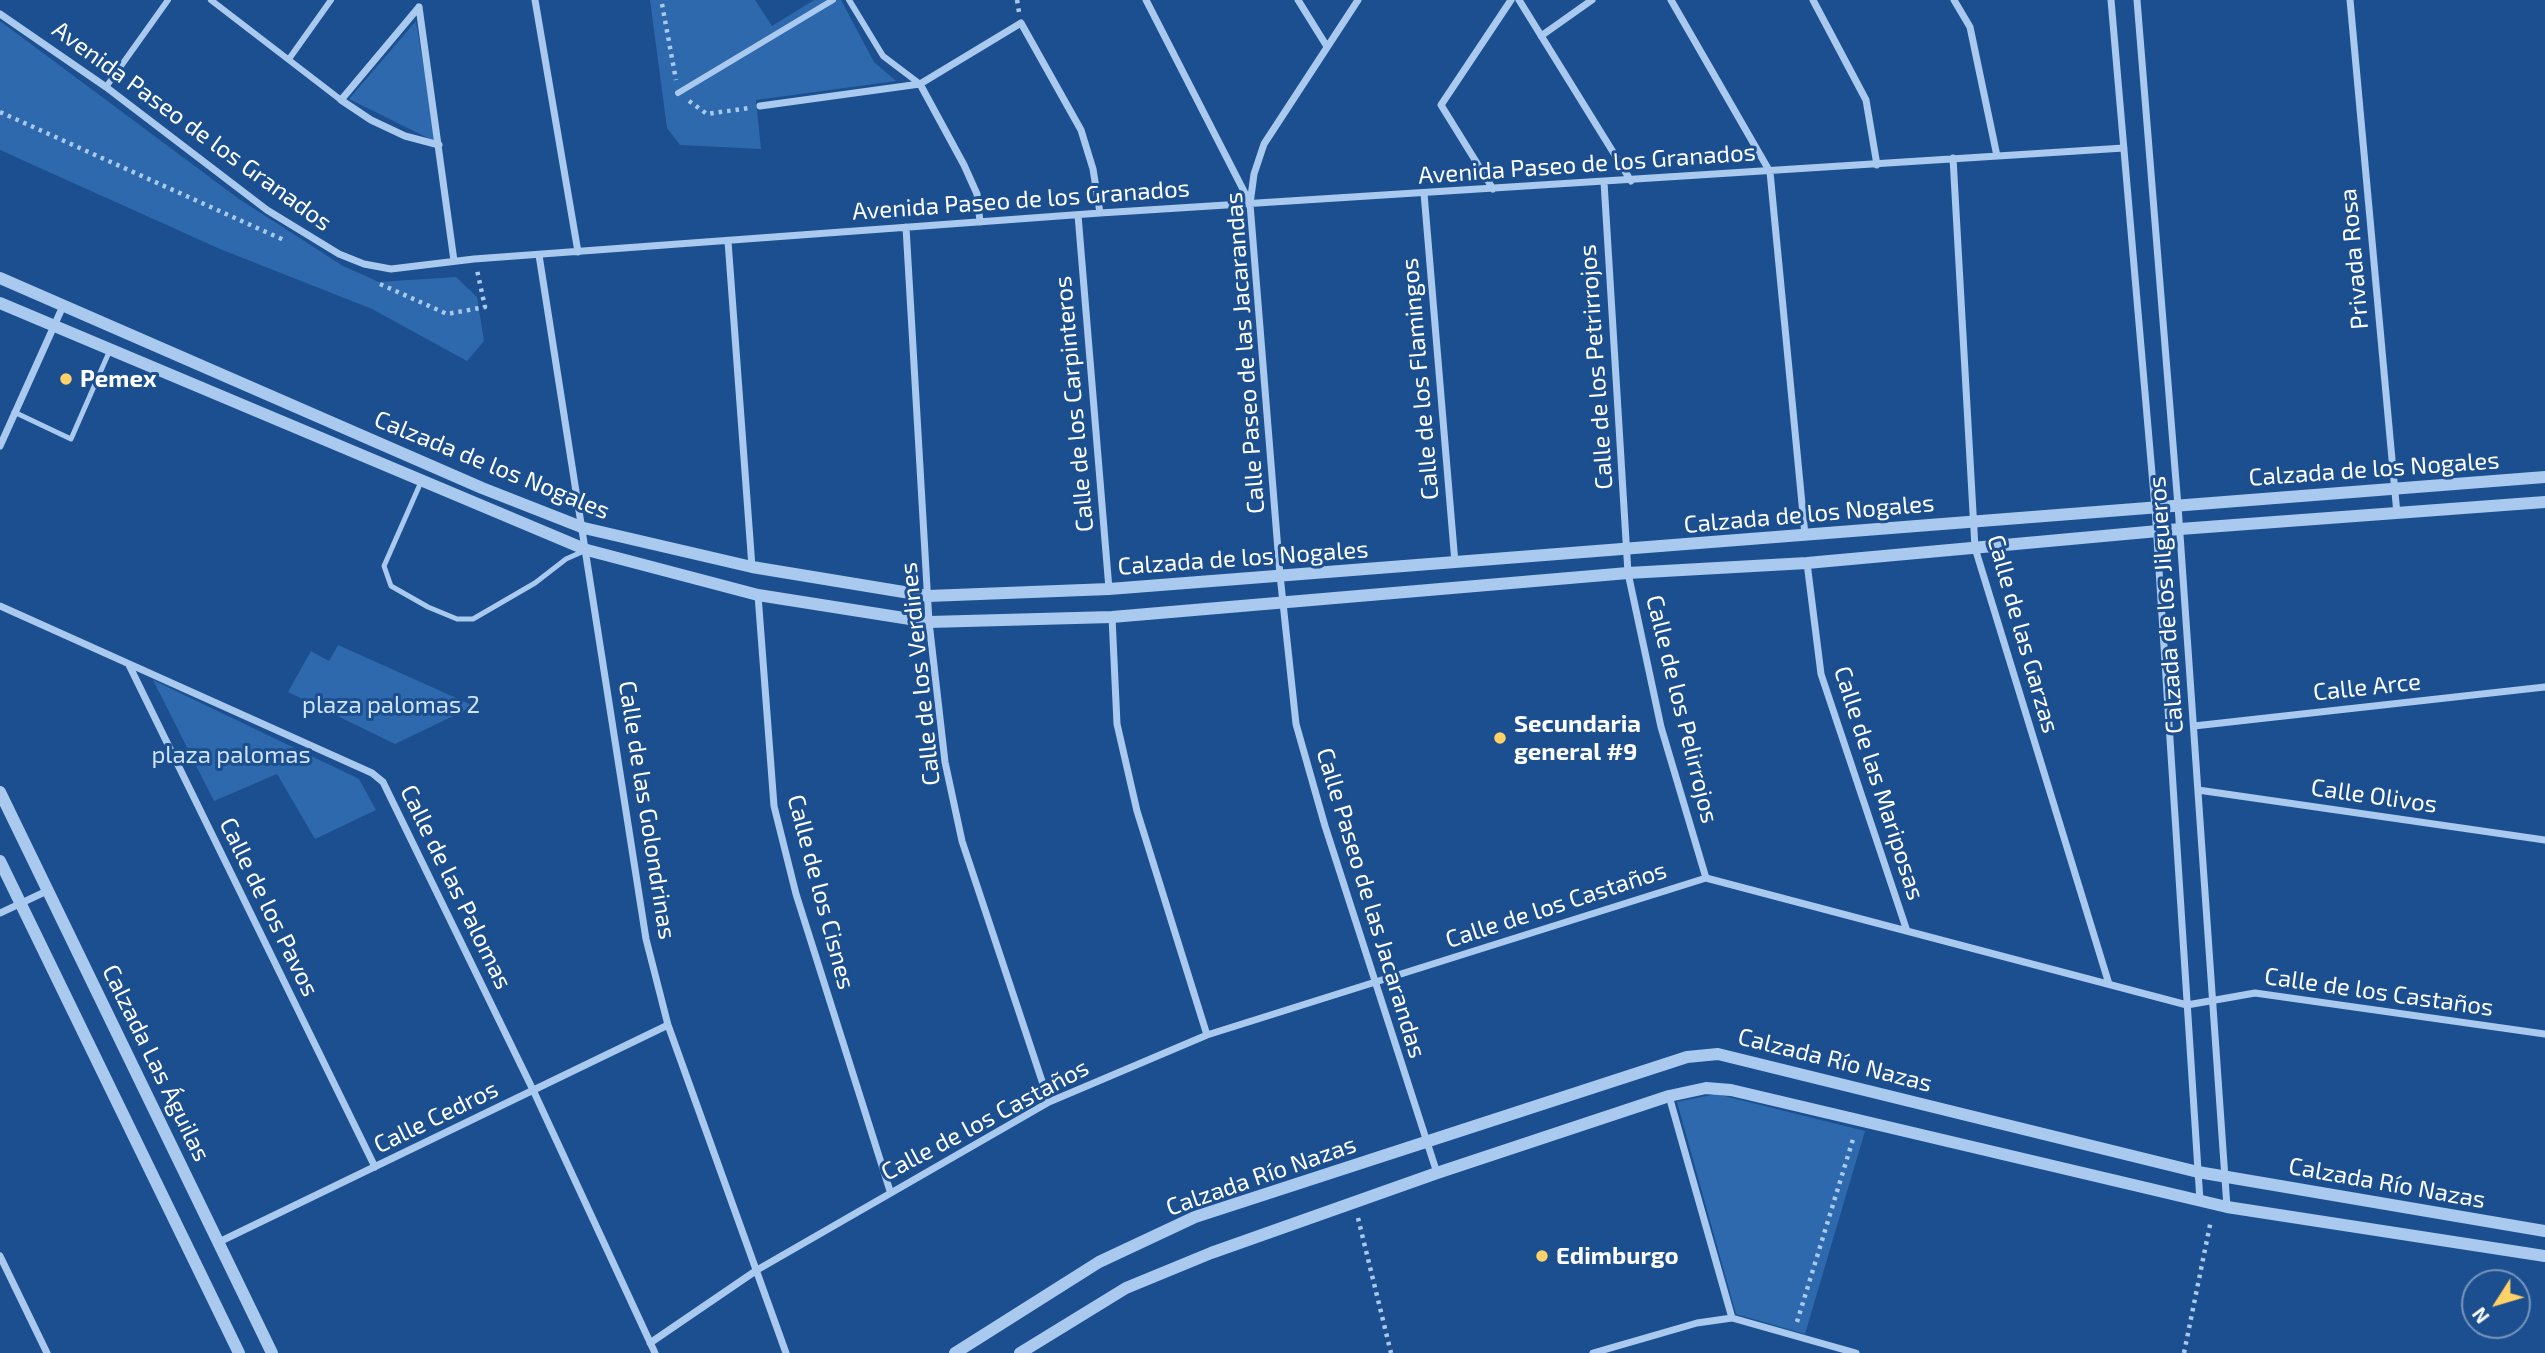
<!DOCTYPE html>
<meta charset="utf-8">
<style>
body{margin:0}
#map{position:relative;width:2545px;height:1353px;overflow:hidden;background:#1b4f8f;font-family:"Exo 2",sans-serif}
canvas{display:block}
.north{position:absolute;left:2461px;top:1269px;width:70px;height:70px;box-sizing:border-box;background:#1b4f8f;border:2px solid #7695bc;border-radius:50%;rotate:233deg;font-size:19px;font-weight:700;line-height:28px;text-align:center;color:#fff}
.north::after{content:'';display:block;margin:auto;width:24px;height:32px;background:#ffd166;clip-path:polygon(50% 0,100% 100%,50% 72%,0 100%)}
</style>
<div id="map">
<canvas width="2545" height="1353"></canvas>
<div class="north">N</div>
</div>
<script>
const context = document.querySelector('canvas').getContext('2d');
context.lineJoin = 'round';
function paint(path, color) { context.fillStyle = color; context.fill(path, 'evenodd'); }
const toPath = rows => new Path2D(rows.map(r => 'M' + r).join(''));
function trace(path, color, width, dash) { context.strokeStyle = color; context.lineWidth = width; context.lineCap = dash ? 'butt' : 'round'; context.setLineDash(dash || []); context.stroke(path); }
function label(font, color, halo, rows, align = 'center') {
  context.font = font + ' "Exo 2",sans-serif'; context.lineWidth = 6; context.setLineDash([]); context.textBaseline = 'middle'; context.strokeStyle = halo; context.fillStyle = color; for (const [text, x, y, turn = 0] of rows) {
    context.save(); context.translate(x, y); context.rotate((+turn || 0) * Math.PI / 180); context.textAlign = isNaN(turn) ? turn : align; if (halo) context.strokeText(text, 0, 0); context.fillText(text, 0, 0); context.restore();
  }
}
paint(toPath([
 [650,0,755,0,772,26,814,0,841,0,874,62,896,81,756,100,761,149,680,145,667,128],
 [0,21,239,199,343,266,379,282,456,277,477,297,484,341,467,361,372,309,220,249,0,150],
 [416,21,436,142,349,99],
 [338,645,474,706,395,744,288,692,311,651,329,661],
 [153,680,359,779,376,810,315,839,277,774,214,801],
 [1716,1094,1865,1131,1805,1334,1736,1314,1677,1102]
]), '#2e69ad');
trace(toPath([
 [1017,0,1019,12],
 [662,4,676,80],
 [689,101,707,114,749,108],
 [0,112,286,241],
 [380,284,447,314,485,307,477,270],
 [1358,1218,1391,1353],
 [1797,1322,1854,1136],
 [2184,1353,2211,1220]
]), '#a9c9ee', 4.5, [3.5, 5]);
trace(toPath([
 [14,412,71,439,110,350],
 [421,482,384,566,391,586,428,607,457,619,473,619,535,583,566,559,584,551]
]), '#a9c9ee', 5);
trace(toPath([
 [211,0,341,100],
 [849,0,883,56,920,84],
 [289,59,331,0],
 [106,87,168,0],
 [678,93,833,0]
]), '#a9c9ee', 6);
trace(toPath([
 [535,0,578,252],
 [1146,0,1250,203],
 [1298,0,1326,45],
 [1358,0,1264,144,1254,174,1250,204,1280,575,1296,724,1325,826,1437,1173],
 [1519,0,1631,181],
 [1671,0,1770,172,1805,535],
 [1813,0,1866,100,1877,165],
 [1954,0,1970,27,1997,156],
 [2111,0,2155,508,2200,1201],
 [2137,0,2178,506,2227,1207],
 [2350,0,2397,514],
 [419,7,454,261],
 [419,7,341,100,371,120,405,136,439,145],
 [0,14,106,87,267,210,339,254,364,264,391,269,474,259,1100,213,2124,148],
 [1541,36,1592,0],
 [920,84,964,165,977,194,980,222],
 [760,106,920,84,1021,23,1081,130,1093,169,1100,213],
 [1953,158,1975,548,2109,984],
 [1604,182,1628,573,1661,727,1706,878],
 [1493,189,1441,105,1511,0],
 [1424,193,1455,563],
 [1078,215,1109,589],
 [906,227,929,622,945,762,962,841,1049,1102],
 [728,241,752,567],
 [539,255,646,939,668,1025,786,1353],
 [0,446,63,306],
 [1807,563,1821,674,1907,931],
 [758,595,774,806,796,894,890,1191],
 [0,606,372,773,383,782,534,1092,655,1353],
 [1112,617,1117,724,1137,811,1207,1035],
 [129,665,375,1167],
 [2194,726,2545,687],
 [2198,790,2545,840],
 [0,913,49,890],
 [1669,1096,1732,1318],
 [219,1242,668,1025],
 [0,1256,47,1353],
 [650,1343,757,1270,1049,1102,1207,1035,1706,878,2187,1005,2255,993,2545,1034],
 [1593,1353,1697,1323,1732,1318,1856,1353]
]), '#a9c9ee', 7);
trace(toPath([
 [0,278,482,488,584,528,752,567,928,596,1109,589,2545,477],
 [0,303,587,550,758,595,929,622,1112,617,1628,573,1807,563,2180,529,2545,502],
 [0,792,272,1353],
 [0,861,239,1353],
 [955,1353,1099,1262,1195,1217,1687,1057,1718,1054,2198,1172,2545,1231],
 [1020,1353,1126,1288,1211,1253,1437,1173,1669,1096,1706,1088,1731,1090,2227,1207,2545,1256]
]), '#a9c9ee', 12);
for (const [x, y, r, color] of [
 [66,379,7,"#ffd166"],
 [1500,738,7,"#ffd166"],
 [1542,1256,7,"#ffd166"]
]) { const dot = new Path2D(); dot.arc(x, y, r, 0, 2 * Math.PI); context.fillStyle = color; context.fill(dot); trace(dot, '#1b4f8f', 2.5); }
label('24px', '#fff', '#1b4f8f', [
 ["Avenida Paseo de los Granados",192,126,36],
 ["Avenida Paseo de los Granados",1587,164,-4],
 ["Avenida Paseo de los Granados",1021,200,-4],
 ["Privada Rosa",2354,259,-95],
 ["Calle Paseo de las Jacarandas",1245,353,-94],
 ["Calle de los Petrirrojos",1596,367,-94],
 ["Calle de los Flamingos",1420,379,-95],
 ["Calle de los Carpinteros",1074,404,-95],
 ["Calzada de los Nogales",492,465,22],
 ["Calzada de los Nogales",2374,469,-4],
 ["Calzada de los Nogales",1809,514,-5],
 ["Calzada de los Nogales",1243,558,-4],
 ["Calzada de los Jilgueros",2166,605,-94],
 ["Calle de las Garzas",2023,634,74],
 ["Calle de los Verdines",920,674,-96],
 ["Calle Arce",2367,687,-6],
 ["Calle de los Pelirrojos",1682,709,76],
 ["Calle de las Mariposas",1879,783,72],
 ["Calle Olivos",2374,796,8],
 ["Calle de las Golondrinas",647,810,81],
 ["Calle de las Palomas",456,887,64],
 ["Calle de los Cisnes",821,892,75],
 ["Calle Paseo de las Jacarandas",1371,903,73],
 ["Calle de los Castaños",1556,905,-18],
 ["Calle de los Pavos",269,907,64],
 ["Calle de los Castaños",2379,992,8],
 ["Calzada Río Nazas",1835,1060,14],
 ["Calzada Las Águilas",156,1063,64],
 ["Calle Cedros",436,1117,-26],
 ["Calle de los Castaños",985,1120,-28],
 ["Calzada Río Nazas",1261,1176,-19],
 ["Calzada Río Nazas",2387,1183,10]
]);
label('bold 24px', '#fff', '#1b4f8f', [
 ["Pemex",80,379],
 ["Secundaria",1514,724],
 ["general #9",1514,752],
 ["Edimburgo",1556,1256]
], 'left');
label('24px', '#cfe3fa', '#1b4f8f', [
 ["plaza palomas 2",391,705],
 ["plaza palomas",231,755]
]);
</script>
